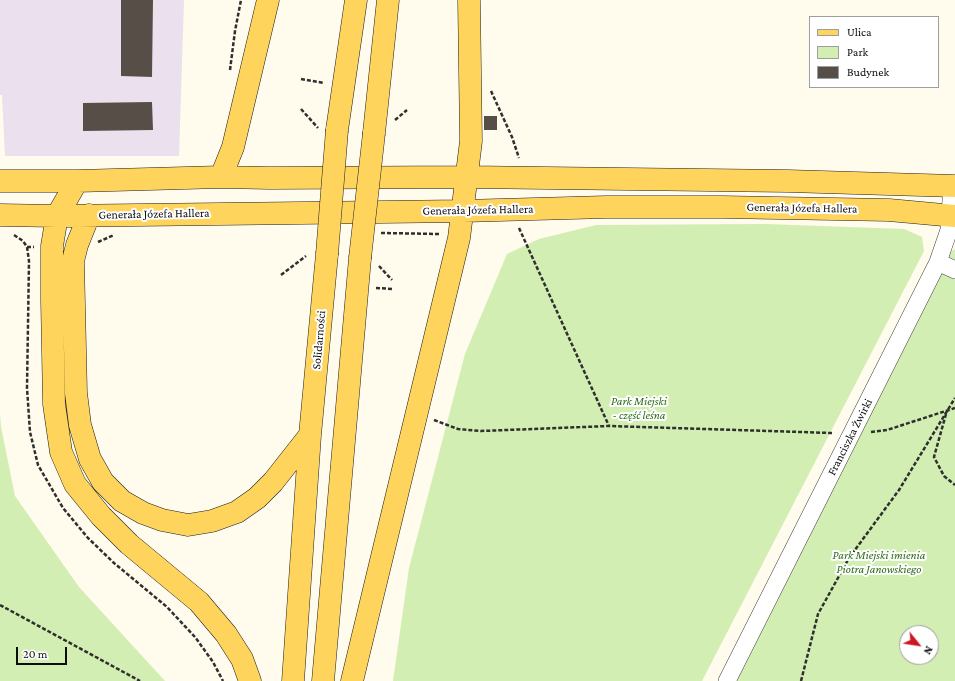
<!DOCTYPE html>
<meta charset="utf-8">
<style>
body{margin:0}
#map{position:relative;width:955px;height:681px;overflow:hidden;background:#fffbed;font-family:"Crimson Pro",serif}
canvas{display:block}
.legend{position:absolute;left:809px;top:16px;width:130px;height:72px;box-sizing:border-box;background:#fff;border:1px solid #9e9e9e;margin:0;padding:5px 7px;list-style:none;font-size:12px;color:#0d0d0d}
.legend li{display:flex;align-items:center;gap:8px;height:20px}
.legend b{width:20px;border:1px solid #9e9e9e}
.north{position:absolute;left:899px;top:625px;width:40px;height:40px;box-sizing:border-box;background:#fff;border:1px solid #9e9e9e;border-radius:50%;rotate:120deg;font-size:11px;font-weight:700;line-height:16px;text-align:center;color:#0d0d0d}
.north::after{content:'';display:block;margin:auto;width:14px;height:18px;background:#cc1622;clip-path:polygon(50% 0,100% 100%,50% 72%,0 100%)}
.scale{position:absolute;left:16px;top:647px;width:51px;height:18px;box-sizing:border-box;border:2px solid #0d0d0d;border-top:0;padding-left:5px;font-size:12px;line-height:14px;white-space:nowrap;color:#0d0d0d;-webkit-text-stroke:3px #fff;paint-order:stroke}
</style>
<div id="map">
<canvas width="955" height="681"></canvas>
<ul class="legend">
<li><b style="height:5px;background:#ffd45d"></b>Ulica</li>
<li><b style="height:11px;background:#d2eeb2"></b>Park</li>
<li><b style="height:11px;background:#574e48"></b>Budynek</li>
</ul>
<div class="north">N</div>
<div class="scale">20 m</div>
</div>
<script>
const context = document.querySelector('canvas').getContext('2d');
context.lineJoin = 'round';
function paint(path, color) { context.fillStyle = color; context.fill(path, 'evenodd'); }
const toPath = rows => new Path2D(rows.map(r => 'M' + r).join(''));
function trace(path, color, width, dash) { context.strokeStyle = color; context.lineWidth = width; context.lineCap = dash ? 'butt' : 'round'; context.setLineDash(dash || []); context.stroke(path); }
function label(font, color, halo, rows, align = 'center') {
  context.font = font + ' "Crimson Pro",serif'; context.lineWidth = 4; context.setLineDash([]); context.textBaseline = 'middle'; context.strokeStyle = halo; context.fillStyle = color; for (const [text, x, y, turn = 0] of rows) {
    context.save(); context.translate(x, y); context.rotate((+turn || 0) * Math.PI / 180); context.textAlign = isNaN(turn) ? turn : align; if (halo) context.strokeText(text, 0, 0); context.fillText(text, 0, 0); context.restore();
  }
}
paint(toPath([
 [0,0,184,0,179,156,5,156,2,95,0,95]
]), '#ebe0ed');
paint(toPath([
 [765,224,904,229,922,237,924,251,702,681,393,681,409,568,465,354,507,254,539,239,596,225],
 [955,249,955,681,735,681,947,254],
 [907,633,931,633,931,657,907,657],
 [0,413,1,427,15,496,79,587,165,681,0,681]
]), '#d2eeb2');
paint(toPath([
 [121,0,153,0,152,77,121,76],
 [152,102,153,130,83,131,83,103],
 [484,116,497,116,497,130,484,130]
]), '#574e48');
const minor = toPath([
 [938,262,955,270],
 [727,681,938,262,949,230,952,186]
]);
const major = toPath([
 [337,130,356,0],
 [374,133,388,0],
 [221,177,233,147,268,0],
 [0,181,77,181,221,177,270,178,467,177,788,181,955,186],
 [77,181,57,216,52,246,52,301,54,404,61,452,75,484,101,516,129,544,199,602,226,634,242,659,250,681],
 [0,215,57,216,463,211,606,207,722,207,889,210,955,216],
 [89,215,77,245,73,261,76,393,80,425,90,459,103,482,122,501,143,513,162,520,188,525,212,521,237,512,257,498,273,482,310,435],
 [293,681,310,435,327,254],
 [323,681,360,258],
 [352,681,459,238,471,141,469,0]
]);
trace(minor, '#404040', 18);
trace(major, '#1e1e1e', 23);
trace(toPath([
 [230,70,235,31,241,0],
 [301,79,324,83],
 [491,91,512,137,519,158],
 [301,109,318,128],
 [395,120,407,110],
 [519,228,609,426],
 [381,233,440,234],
 [14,235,23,241,27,247,29,261,27,388,30,432,38,465,63,508,88,538,114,563,167,607,195,637,213,662,223,681],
 [98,242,114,235],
 [27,247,34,247],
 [379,266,392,280],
 [281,275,306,256],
 [376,288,394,289],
 [946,414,934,457,944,476,955,485],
 [434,420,458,429,481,431,609,426,832,433],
 [871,432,887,430,955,408],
 [0,605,140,681],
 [801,681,818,614,849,558,899,490,955,398]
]), '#2f2f2f', 2.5, [4, 2]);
trace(minor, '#fff', 17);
trace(major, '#ffd45d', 22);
const majorBridge = toPath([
 [327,254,337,130],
 [360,258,374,133]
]);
trace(majorBridge, '#1e1e1e', 23, []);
trace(majorBridge, '#ffd45d', 22);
label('12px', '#0d0d0d', '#fff', [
 ["Generała Józefa Hallera",802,208,1],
 ["Generała Józefa Hallera",478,210,-1],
 ["Generała Józefa Hallera",154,214,-1],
 ["Solidarności",319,340,-85],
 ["Franciszka Żwirki",850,437,-63]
]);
label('italic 12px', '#2a6c16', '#fff', [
 ["Park Miejski",639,401],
 ["- część leśna",639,415],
 ["Park Miejski imienia",879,555],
 ["Piotra Janowskiego",879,569]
]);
</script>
